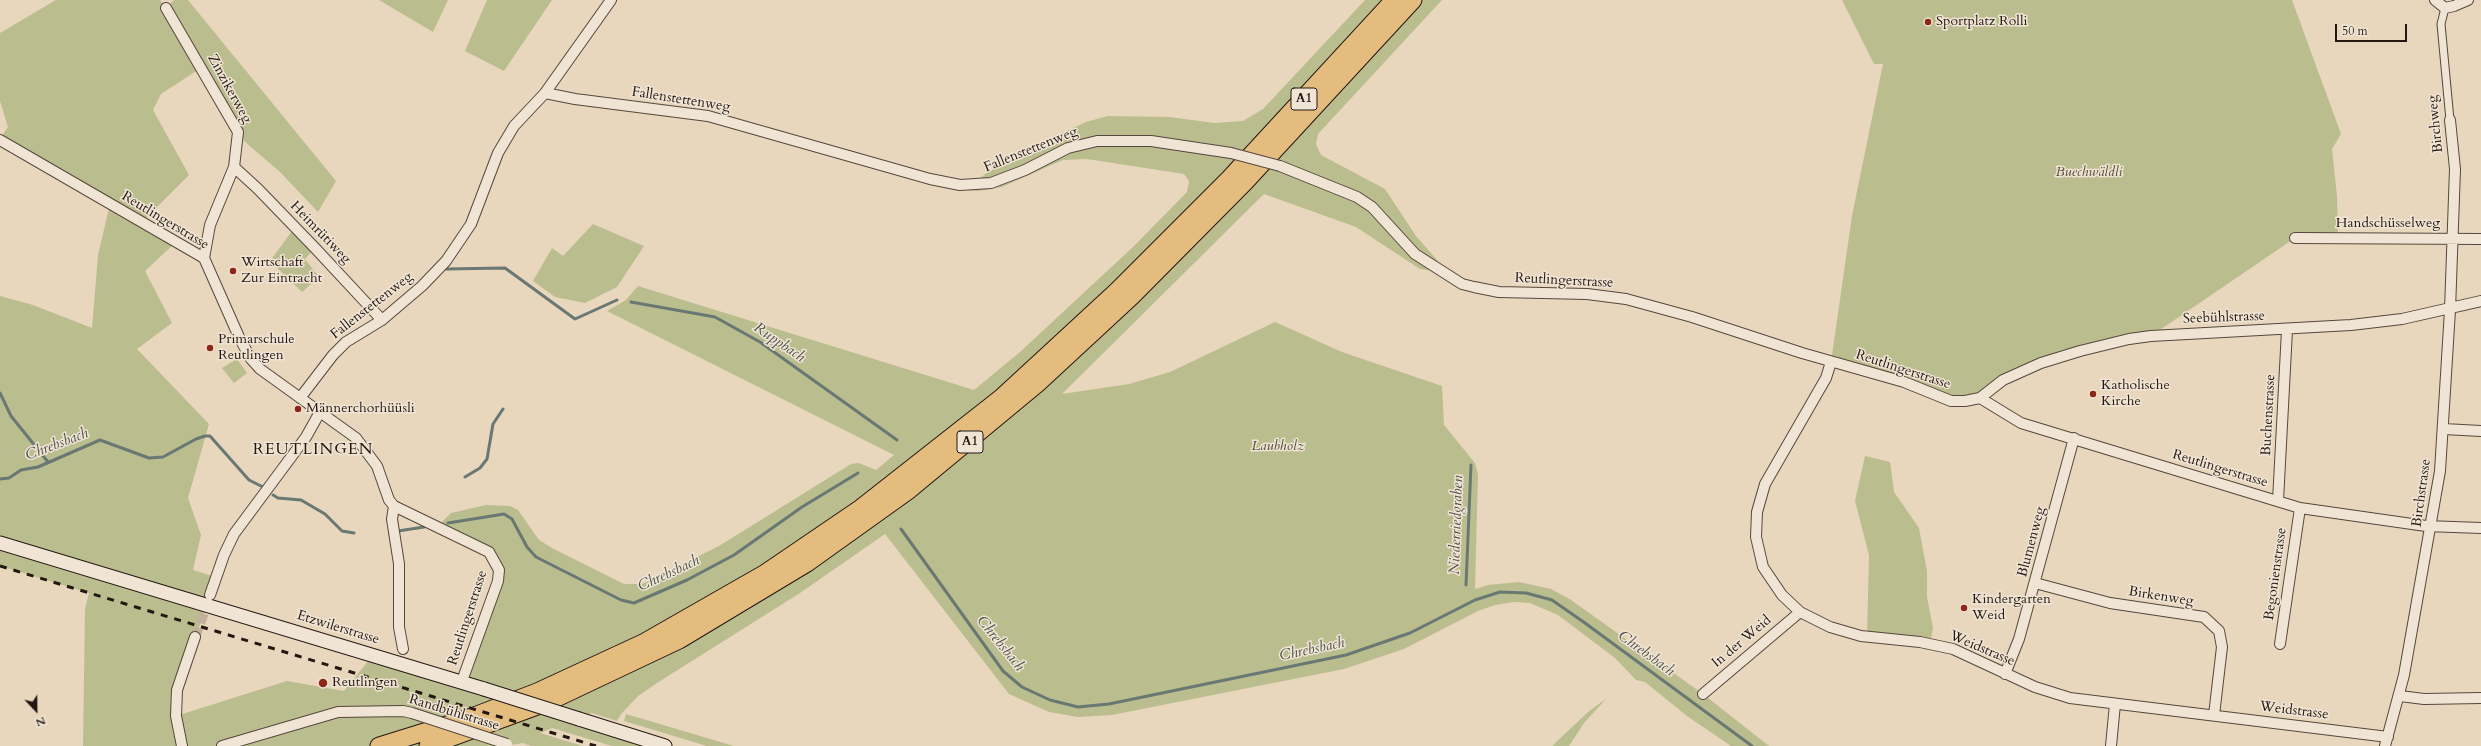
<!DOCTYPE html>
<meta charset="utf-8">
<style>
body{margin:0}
#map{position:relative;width:2481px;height:746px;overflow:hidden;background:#e8d7bd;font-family:Cardo,serif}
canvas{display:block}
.north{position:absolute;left:16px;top:690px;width:40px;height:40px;-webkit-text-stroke:3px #f0e5d4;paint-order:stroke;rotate:158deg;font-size:11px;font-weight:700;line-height:16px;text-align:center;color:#241712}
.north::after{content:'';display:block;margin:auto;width:14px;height:18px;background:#241712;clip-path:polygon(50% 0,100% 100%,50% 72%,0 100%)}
.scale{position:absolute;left:2335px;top:24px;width:72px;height:18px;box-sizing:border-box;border:2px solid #241712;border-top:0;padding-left:5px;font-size:12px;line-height:14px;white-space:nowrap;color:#241712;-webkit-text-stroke:3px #f0e5d4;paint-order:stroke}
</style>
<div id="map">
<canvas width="2481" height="746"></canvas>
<div class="north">N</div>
<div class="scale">50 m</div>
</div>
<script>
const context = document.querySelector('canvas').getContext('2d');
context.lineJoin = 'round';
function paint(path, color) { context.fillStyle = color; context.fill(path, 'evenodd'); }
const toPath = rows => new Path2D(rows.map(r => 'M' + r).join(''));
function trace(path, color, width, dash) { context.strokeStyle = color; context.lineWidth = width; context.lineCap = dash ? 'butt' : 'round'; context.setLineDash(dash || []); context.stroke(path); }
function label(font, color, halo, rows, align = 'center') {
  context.font = font + ' Cardo,serif'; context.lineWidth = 3; context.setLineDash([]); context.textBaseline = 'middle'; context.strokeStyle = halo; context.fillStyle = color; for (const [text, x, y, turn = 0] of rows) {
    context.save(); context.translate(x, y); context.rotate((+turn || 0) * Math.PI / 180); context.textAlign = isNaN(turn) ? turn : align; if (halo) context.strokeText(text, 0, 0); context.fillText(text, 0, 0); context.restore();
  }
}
paint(toPath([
 [56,0,160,0,166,8,174,0,188,0,336,181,318,212,280,172,244,141,201,68,161,94,153,110,189,175,142,222,176,242,145,271,172,323,137,349,209,424,188,498,201,535,193,570,216,577,187,663,176,716,287,681,344,691,373,655,462,681,498,581,495,560,436,528,451,513,486,505,510,506,518,510,539,540,552,548,624,584,642,584,719,546,851,464,859,463,876,470,894,455,607,311,626,300,638,286,974,390,1020,352,1133,247,1187,192,1189,181,1184,174,1087,159,1063,160,1002,187,978,191,966,190,960,185,979,179,989,171,1035,153,1062,133,1086,122,1108,116,1170,117,1214,123,1243,121,1263,109,1365,0,1442,0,1318,134,1316,144,1321,155,1385,189,1416,236,1437,260,1443,273,1420,269,1356,227,1264,194,1062,394,1129,384,1170,372,1275,322,1342,352,1442,386,1444,425,1475,463,1478,474,1475,589,1488,585,1519,582,1551,589,1571,600,1703,694,1769,746,1731,746,1687,716,1645,682,1636,680,1615,658,1558,615,1530,603,1514,602,1495,605,1478,611,1404,649,1344,669,1112,715,1078,717,1049,712,1009,694,885,534,800,593,657,683,638,696,622,713,617,721,592,713,579,719,647,746,612,746,552,728,540,733,583,746,531,746,523,743,505,746,83,746,85,609,89,593,0,566,0,296,33,305,92,328,98,255,110,204,0,139,8,127,0,101,0,33],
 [379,0,448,0,433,32],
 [487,0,552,0,504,71,465,51],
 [1842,0,2292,0,2341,134,2332,149,2337,196,2338,238,2295,238,2151,336,2080,351,1965,401,1831,362,1852,216,1883,64,1874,64],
 [593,224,644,246,617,287,585,303,555,297,533,281,552,248,563,256],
 [295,227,315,248,305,259,319,277,302,292,270,261],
 [237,359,247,373,234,383,222,368],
 [1865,456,1890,462,1894,492,1919,528,1927,571,1927,597,1933,628,1930,643,1867,637,1869,555,1855,501],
 [1606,699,1584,723,1569,746,1552,746,1588,712],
 [626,714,734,746,707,746,624,721]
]), '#babd8e');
trace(toPath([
 [446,269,505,268,575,319,617,300],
 [631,302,715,317,760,342,897,440],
 [0,393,11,416,48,462],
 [465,477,480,468,487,459,493,424,503,409],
 [0,479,9,478,21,470,38,467,100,440,149,458,163,457,196,439,205,436,210,436,249,480,263,487],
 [273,495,278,498,301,500,325,514,342,531,354,533],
 [448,523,504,514,512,519,527,547,536,557,621,600,634,603,687,580,734,555,802,507,858,473],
 [901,529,1003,671,1022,687,1050,700,1078,707,1109,704,1346,655,1410,633,1475,600,1500,592,1526,593,1552,600,1585,623,1752,746],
 [398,531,424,527],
 [1466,585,1471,465]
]), '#697873', 3);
trace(toPath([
 [195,637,209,599]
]), '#c1b19b', 10, [10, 5]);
const pedestrian = toPath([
 [2445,8,2441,24,2450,120]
]);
const minor = toPath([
 [2435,0,2445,8,2454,6,2468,0],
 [166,8,238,132,234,167,210,225,204,258],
 [545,93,575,99,708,116,930,179,960,185,991,183,1025,170,1068,148,1097,141,1151,141,1231,153],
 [0,140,204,258,239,337,251,359,260,369,356,438,377,466,389,500,394,506,489,552,499,570,498,581,462,681],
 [1280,166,1357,197,1372,207,1415,254,1462,284,1474,287,1499,292,1587,294,1626,299,1692,317,1802,353,1904,382,1951,401,1965,401,1980,398,2021,423,2300,508,2426,526,2481,528],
 [234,167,258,189,315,248,382,320],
 [2295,238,2481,239],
 [1831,362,1826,378,1765,484,1757,512,1756,537,1763,567,1782,595,1800,612,1830,627,1861,636,1920,642,1953,649,2035,687,2070,698,2388,737],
 [300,398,333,355,346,342,382,320,422,286,446,261,471,224,498,153,514,126,545,93,611,0],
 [1980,398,2003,380,2041,363,2080,351,2129,339,2151,336,2351,325,2402,319,2481,301],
 [2444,429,2481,431],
 [2278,501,2287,330],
 [394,506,392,519,399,564,399,627,403,649],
 [2035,583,2110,603,2204,617,2219,631,2222,647,2214,715],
 [210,595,224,555,234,534,306,437,320,412],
 [2280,644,2300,508],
 [2005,674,2019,639,2074,438],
 [1703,694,1800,612],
 [2400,696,2424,699,2481,698],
 [182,746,176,716,177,690,195,637],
 [222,746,338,712,403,711,412,713],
 [2111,746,2115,704],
 [2385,746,2404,675,2440,471,2450,310,2455,169,2450,120]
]);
const secondary = toPath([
 [0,543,484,689],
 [579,719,665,746]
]);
const motorway = toPath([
 [379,746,469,718,537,692,645,642,764,574,861,508,1001,398,1117,291,1229,179,1394,0],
 [428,746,548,702,679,640,807,563,909,490,1037,384,1132,296,1245,182,1413,0]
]);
trace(pedestrian, '#55473d', 9);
trace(minor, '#55473d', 12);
trace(secondary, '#241712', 15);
trace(motorway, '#241712', 19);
trace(pedestrian, '#f0e5d4', 7);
trace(minor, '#f0e5d4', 10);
trace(secondary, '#f0e5d4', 13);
trace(motorway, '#e4bc7e', 17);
trace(toPath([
 [0,566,596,746]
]), '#241712', 3, [7, 7]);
const minorBridge = toPath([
 [1231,153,1280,166],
 [412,713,507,744]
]);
const secondaryBridge = toPath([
 [484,689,579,719]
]);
trace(minorBridge, '#55473d', 12, []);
trace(secondaryBridge, '#241712', 15, []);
trace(minorBridge, '#f0e5d4', 10);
trace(secondaryBridge, '#f0e5d4', 13);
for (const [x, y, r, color] of [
 [1928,22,4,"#8f2418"],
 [233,271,4,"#8f2418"],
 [210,348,4,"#8f2418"],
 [2093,394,4,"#8f2418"],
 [298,409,4,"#8f2418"],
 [1964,608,4,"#8f2418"],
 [323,683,5,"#8f2418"]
]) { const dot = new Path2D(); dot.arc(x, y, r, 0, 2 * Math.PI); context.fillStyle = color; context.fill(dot); trace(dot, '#f0e5d4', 1.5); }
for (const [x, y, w] of [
 [1304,99,26],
 [970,442,26]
]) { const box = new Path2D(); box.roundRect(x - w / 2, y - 11, w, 22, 3); context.fillStyle = '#f0e5d4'; context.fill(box); trace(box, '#241712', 1); }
label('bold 13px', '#241712', null, [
 ["A1",1304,99],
 ["A1",970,442]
]);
label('14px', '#241712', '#f0e5d4', [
 ["Sportplatz Rolli",1936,22],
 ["Wirtschaft",241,263],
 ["Zur Eintracht",241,279],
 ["Primarschule",218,340],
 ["Reutlingen",218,356],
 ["Katholische",2101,386],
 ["Kirche",2101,402],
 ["Männerchorhüüsli",306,409],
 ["Kindergarten",1972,600],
 ["Weid",1972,616],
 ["Reutlingen",332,683]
], 'left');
label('14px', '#241712', '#f0e5d4', [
 ["Zinzikerweg",229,89,61],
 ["Fallenstettenweg",681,100,9],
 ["Birchweg",2436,124,-96],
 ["Fallenstettenweg",1031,150,-22],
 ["Reutlingerstrasse",165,221,31],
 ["Handschüsselweg",2388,224],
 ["Heimrütiweg",320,233,46],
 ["Reutlingerstrasse",1564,281,3],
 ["Fallenstettenweg",372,306,-38],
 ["Seebühlstrasse",2224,318,-2],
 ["Reutlingerstrasse",1903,370,18],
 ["Buchenstrasse",2269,415,-87],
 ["Reutlingerstrasse",2220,469,17],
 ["Birchstrasse",2422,493,-82],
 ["Blumenweg",2032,542,-75],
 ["Begonienstrasse",2276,574,-82],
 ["Birkenweg",2161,597,9],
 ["Reutlingerstrasse",468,618,-72],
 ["Etzwilerstrasse",338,628,17],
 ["In der Weid",1742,642,-40],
 ["Weidstrasse",1982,649,23],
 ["Weidstrasse",2294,711,7],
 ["Randbühlstrasse",454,713,17]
]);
label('italic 14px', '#514937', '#f0e5d4', [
 ["Buechwäldli",2089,173],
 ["Laubholz",1278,447]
]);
label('italic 15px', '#4c504a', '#f0e5d4', [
 ["Ruppbach",779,343,34],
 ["Chrebsbach",57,445,-21],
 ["Niederriedgraben",1457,525,-88],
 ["Chrebsbach",669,574,-25],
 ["Chrebsbach",1000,644,51],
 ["Chrebsbach",1312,650,-12],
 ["Chrebsbach",1646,654,36]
]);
context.letterSpacing = '1px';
label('16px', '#241712', '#f0e5d4', [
 ["REUTLINGEN",313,450]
]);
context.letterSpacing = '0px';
</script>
